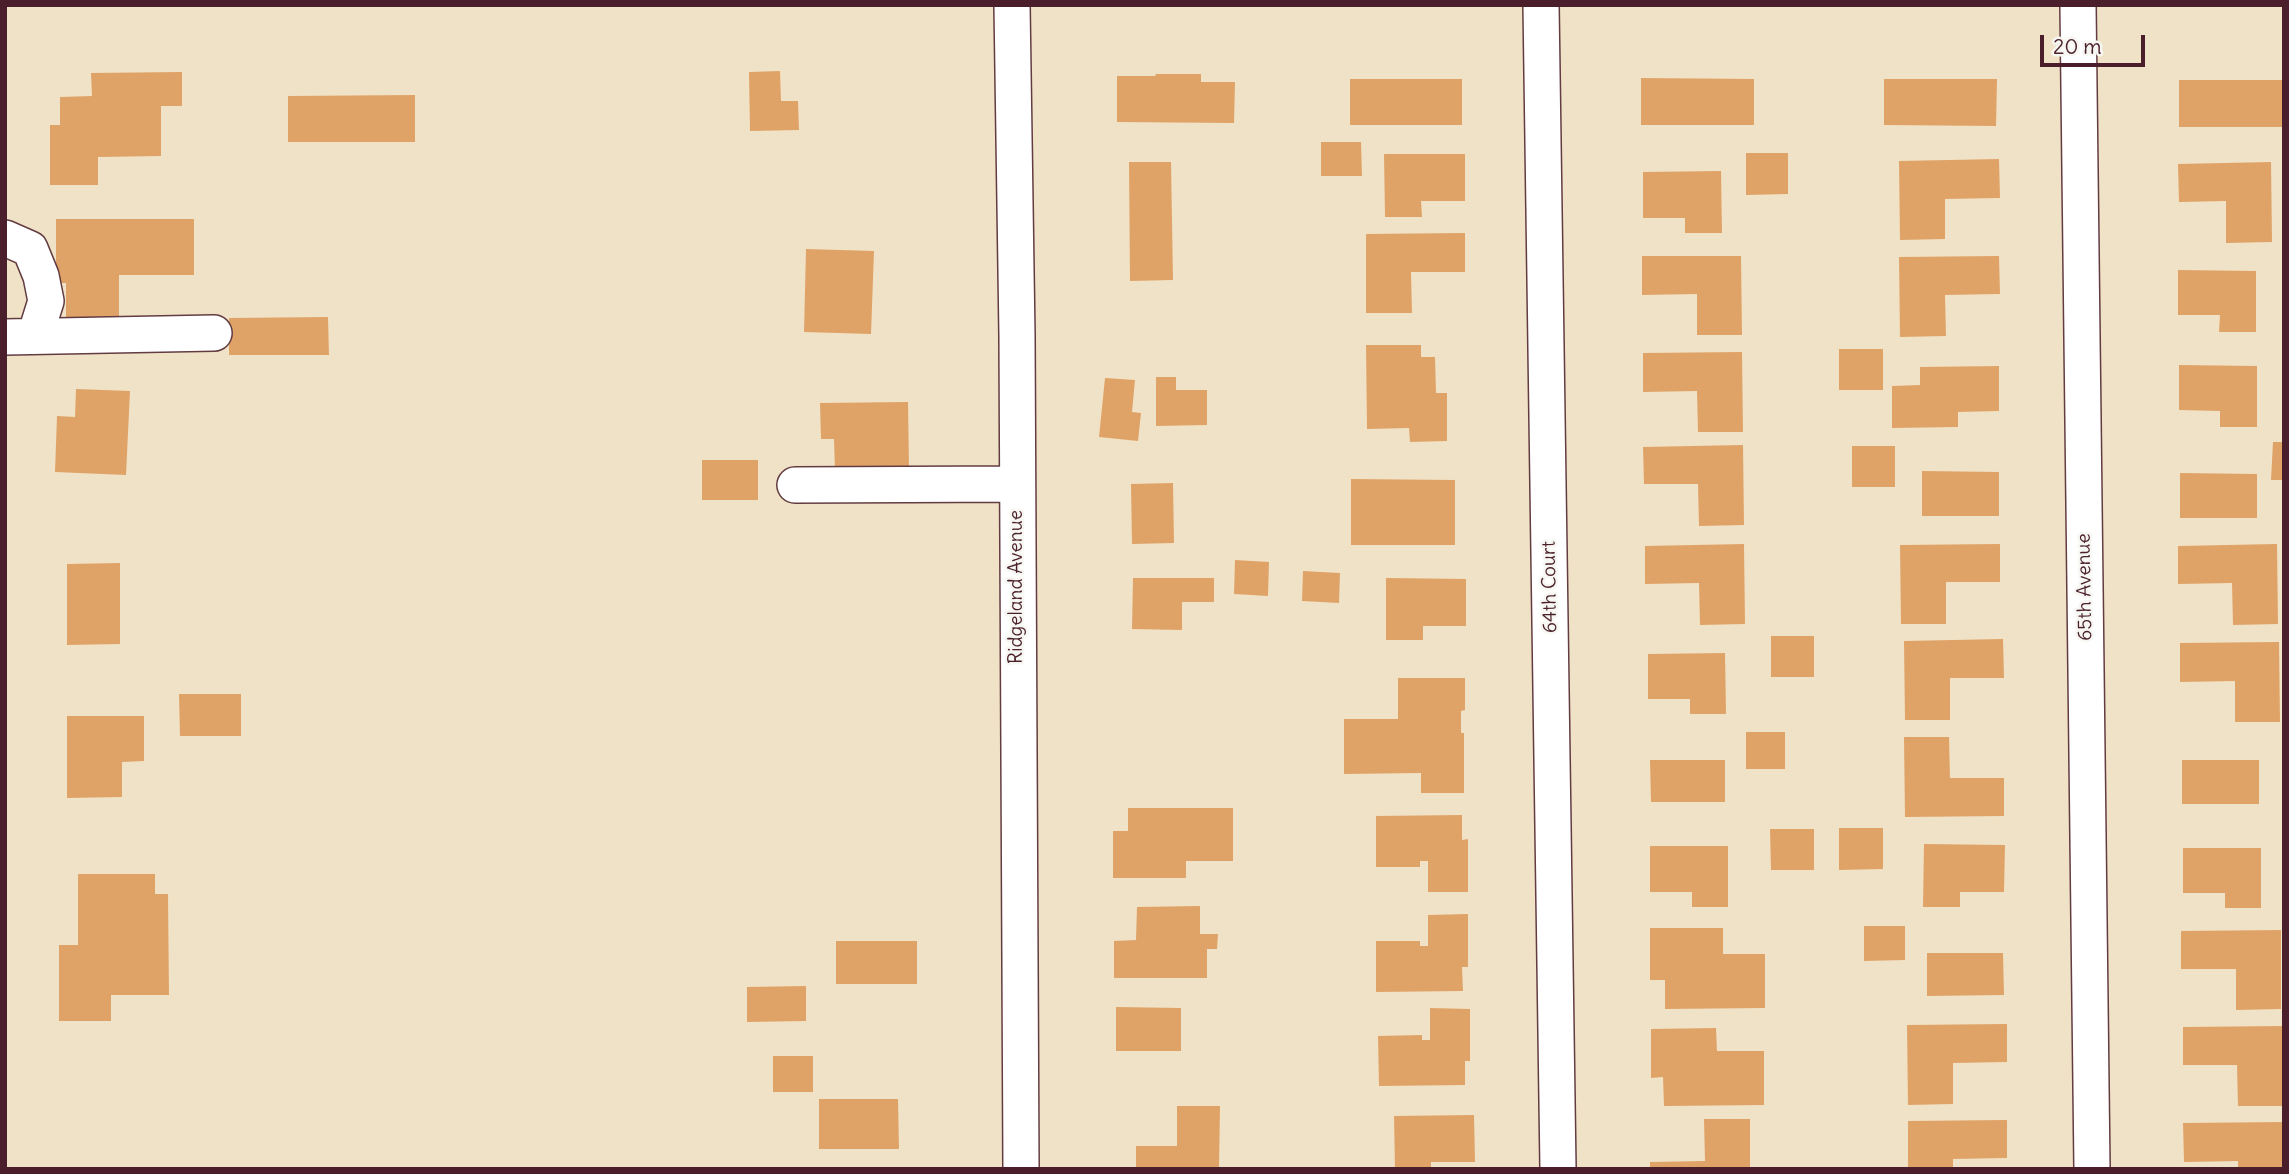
<!DOCTYPE html>
<style>
body{margin:0}
#map{position:relative;width:2289px;height:1174px;overflow:hidden;background:#f0e2c6;font-family:Delius,sans-serif}
canvas{display:block}
.frame{position:absolute;inset:0;border:7px solid #4a1f2b;pointer-events:none}
.scale{position:absolute;left:2040px;top:35px;width:105px;height:32px;box-sizing:border-box;border:4px solid #4a1f2b;border-top:0;padding-left:9px;font-size:21px;line-height:24px;white-space:nowrap;color:#4a1f2b;-webkit-text-stroke:5px #f6f6f2;paint-order:stroke}
</style>
<div id="map">
<canvas width="2289" height="1174"></canvas>
<div class="frame"></div>
<div class="scale">20 m</div>
</div>
<script>
const context = document.querySelector('canvas').getContext('2d');
context.lineJoin = 'round';
function paint(path, color) { context.fillStyle = color; context.fill(path, 'evenodd'); }
const toPath = rows => new Path2D(rows.map(r => 'M' + r).join(''));
function trace(path, color, width, dash) { context.strokeStyle = color; context.lineWidth = width; context.lineCap = dash ? 'butt' : 'round'; context.setLineDash(dash || []); context.stroke(path); }
function label(font, color, halo, rows, align = 'center') {
  context.font = font + ' Delius,sans-serif'; context.lineWidth = 5; context.setLineDash([]); context.textBaseline = 'middle'; context.strokeStyle = halo; context.fillStyle = color; for (const [text, x, y, turn = 0] of rows) {
    context.save(); context.translate(x, y); context.rotate((+turn || 0) * Math.PI / 180); context.textAlign = isNaN(turn) ? turn : align; if (halo) context.strokeText(text, 0, 0); context.fillText(text, 0, 0); context.restore();
  }
}
paint(toPath([
 [780,71,781,101,798,101,799,130,750,131,749,72],
 [182,72,182,106,161,106,161,156,98,157,98,185,50,185,50,125,60,125,60,97,92,96,91,73],
 [1156,74,1201,74,1201,82,1235,82,1234,123,1117,122,1117,76,1155,76],
 [1641,78,1754,79,1754,125,1641,125],
 [1350,79,1462,79,1462,125,1350,125],
 [1884,79,1997,79,1996,126,1884,125],
 [2179,80,2284,80,2284,127,2179,127],
 [415,95,415,142,288,142,288,96],
 [1321,142,1361,142,1362,176,1321,176],
 [1746,153,1788,153,1788,194,1746,195],
 [1384,154,1465,154,1465,201,1421,201,1422,217,1385,217],
 [1999,159,2000,198,1945,199,1945,239,1900,240,1899,161],
 [1129,162,1171,162,1173,280,1130,281],
 [2271,162,2272,242,2226,243,2226,201,2179,202,2178,164],
 [1721,171,1722,233,1685,233,1685,218,1643,218,1643,172],
 [56,219,194,219,194,275,119,275,119,324,66,324,66,283,56,283],
 [1465,233,1465,272,1411,272,1412,313,1366,313,1366,234],
 [806,249,874,251,871,334,804,332],
 [1642,256,1741,256,1742,335,1697,335,1697,294,1642,295],
 [1999,256,2000,294,1945,295,1946,336,1900,337,1899,257],
 [2178,270,2256,271,2256,332,2219,332,2220,315,2178,315],
 [328,317,329,355,229,355,229,318],
 [1366,345,1421,345,1421,357,1435,357,1436,393,1447,393,1447,441,1410,442,1409,428,1367,429],
 [1839,349,1883,349,1883,390,1839,390],
 [1742,352,1743,432,1698,432,1697,391,1643,392,1643,353],
 [2179,365,2257,366,2257,427,2220,427,2220,411,2179,410],
 [1999,366,1999,411,1958,412,1958,427,1892,428,1892,386,1920,385,1920,367],
 [1156,377,1176,377,1176,390,1207,390,1207,425,1156,426],
 [1105,378,1135,380,1132,412,1141,413,1138,441,1099,437],
 [76,389,130,391,126,475,55,472,57,416,75,417],
 [908,402,909,470,835,471,834,439,821,439,820,403],
 [2273,442,2284,442,2284,480,2271,480],
 [1743,445,1744,525,1699,526,1698,484,1644,484,1643,447],
 [1852,446,1895,446,1895,487,1852,487],
 [702,460,758,460,758,500,702,500],
 [1922,471,1999,472,1999,516,1922,516],
 [2180,473,2257,474,2257,518,2180,518],
 [1351,479,1455,480,1455,545,1351,545],
 [1173,483,1174,543,1132,544,1131,484],
 [1744,544,1745,624,1700,625,1699,583,1645,584,1645,546],
 [2000,544,2000,582,1946,582,1946,624,1901,624,1900,545],
 [2277,544,2278,624,2233,625,2232,583,2178,584,2178,546],
 [1235,560,1269,562,1268,596,1234,594],
 [120,563,120,644,67,645,67,564],
 [1303,571,1340,573,1339,603,1302,601],
 [1133,578,1214,578,1214,602,1182,602,1182,630,1132,629],
 [1386,578,1466,579,1466,626,1423,626,1423,640,1386,640],
 [1771,636,1814,636,1814,677,1771,677],
 [2003,639,2004,678,1950,678,1950,720,1905,720,1904,641],
 [2279,642,2280,722,2235,722,2235,681,2180,682,2180,643],
 [1725,653,1726,714,1690,714,1690,699,1648,699,1648,654],
 [1398,678,1465,678,1465,710,1461,711,1461,733,1464,733,1464,793,1421,793,1421,773,1344,774,1344,719,1398,719],
 [179,694,241,694,241,736,180,736],
 [67,716,144,716,144,761,122,762,122,797,67,798],
 [1746,732,1785,732,1785,769,1746,769],
 [1904,737,1949,737,1950,778,2004,778,2004,816,1905,817],
 [1650,760,1725,760,1725,802,1651,802],
 [2182,760,2259,760,2259,804,2182,804],
 [1128,808,1233,808,1233,861,1186,861,1186,878,1113,878,1113,831,1128,831],
 [1462,815,1462,840,1468,839,1468,892,1428,892,1428,861,1420,861,1420,867,1376,867,1376,816],
 [1839,828,1883,828,1883,869,1839,870],
 [1770,829,1814,829,1814,870,1771,870],
 [1924,844,2005,845,2004,892,1960,892,1960,907,1923,907],
 [1650,846,1728,846,1728,907,1692,907,1692,892,1650,892],
 [2183,848,2261,848,2261,908,2225,908,2225,893,2183,893],
 [78,874,155,874,155,894,168,894,169,995,111,995,111,1021,59,1021,59,945,78,945],
 [1200,906,1200,934,1218,934,1217,949,1207,949,1207,978,1114,978,1114,941,1136,940,1137,907],
 [1468,914,1468,967,1462,967,1463,991,1376,992,1376,941,1420,941,1420,946,1428,946,1428,915],
 [1864,926,1905,926,1905,960,1864,961],
 [1650,928,1723,928,1723,954,1765,954,1765,1008,1665,1009,1665,980,1650,980],
 [2281,930,2281,1009,2236,1010,2236,969,2181,969,2181,931],
 [836,941,917,941,917,984,836,984],
 [1927,953,2003,953,2004,995,1927,996],
 [806,986,806,1021,747,1022,747,987],
 [1116,1007,1181,1008,1181,1051,1116,1051],
 [1430,1008,1470,1009,1470,1061,1465,1061,1465,1085,1379,1086,1378,1036,1422,1035,1422,1040,1430,1040],
 [2007,1024,2007,1062,1953,1063,1953,1104,1908,1105,1907,1025],
 [2282,1026,2283,1106,2238,1106,2237,1065,2183,1065,2183,1027],
 [1716,1028,1717,1051,1764,1051,1764,1105,1664,1106,1663,1077,1651,1078,1651,1029],
 [773,1056,813,1056,813,1092,773,1092],
 [819,1099,898,1099,899,1149,819,1149],
 [1177,1106,1220,1106,1219,1169,1136,1169,1136,1146,1177,1146],
 [1474,1115,1475,1162,1431,1162,1431,1169,1395,1169,1394,1116],
 [1704,1119,1750,1119,1750,1169,1650,1169,1650,1162,1705,1161],
 [2007,1120,2007,1158,1953,1159,1953,1169,1908,1169,1908,1121],
 [2283,1122,2283,1169,2238,1169,2238,1161,2184,1162,2183,1123]
]), '#e0a367');
const minor = toPath([
 [1012,5,1017,336,1021,1169],
 [1541,5,1558,1169],
 [2078,5,2092,1169],
 [5,238,30,249,41,276,46,301,35,336],
 [5,337,214,333],
 [795,485,1017,484]
]);
trace(minor, '#633c42', 38);
trace(minor, '#fff', 35);
label('19px', '#4a1f2b', '#f6f6f2', [
 ["Ridgeland Avenue",1017,587,-90],
 ["64th Court",1550,587,-91],
 ["65th Avenue",2085,587,-91]
]);
</script>
